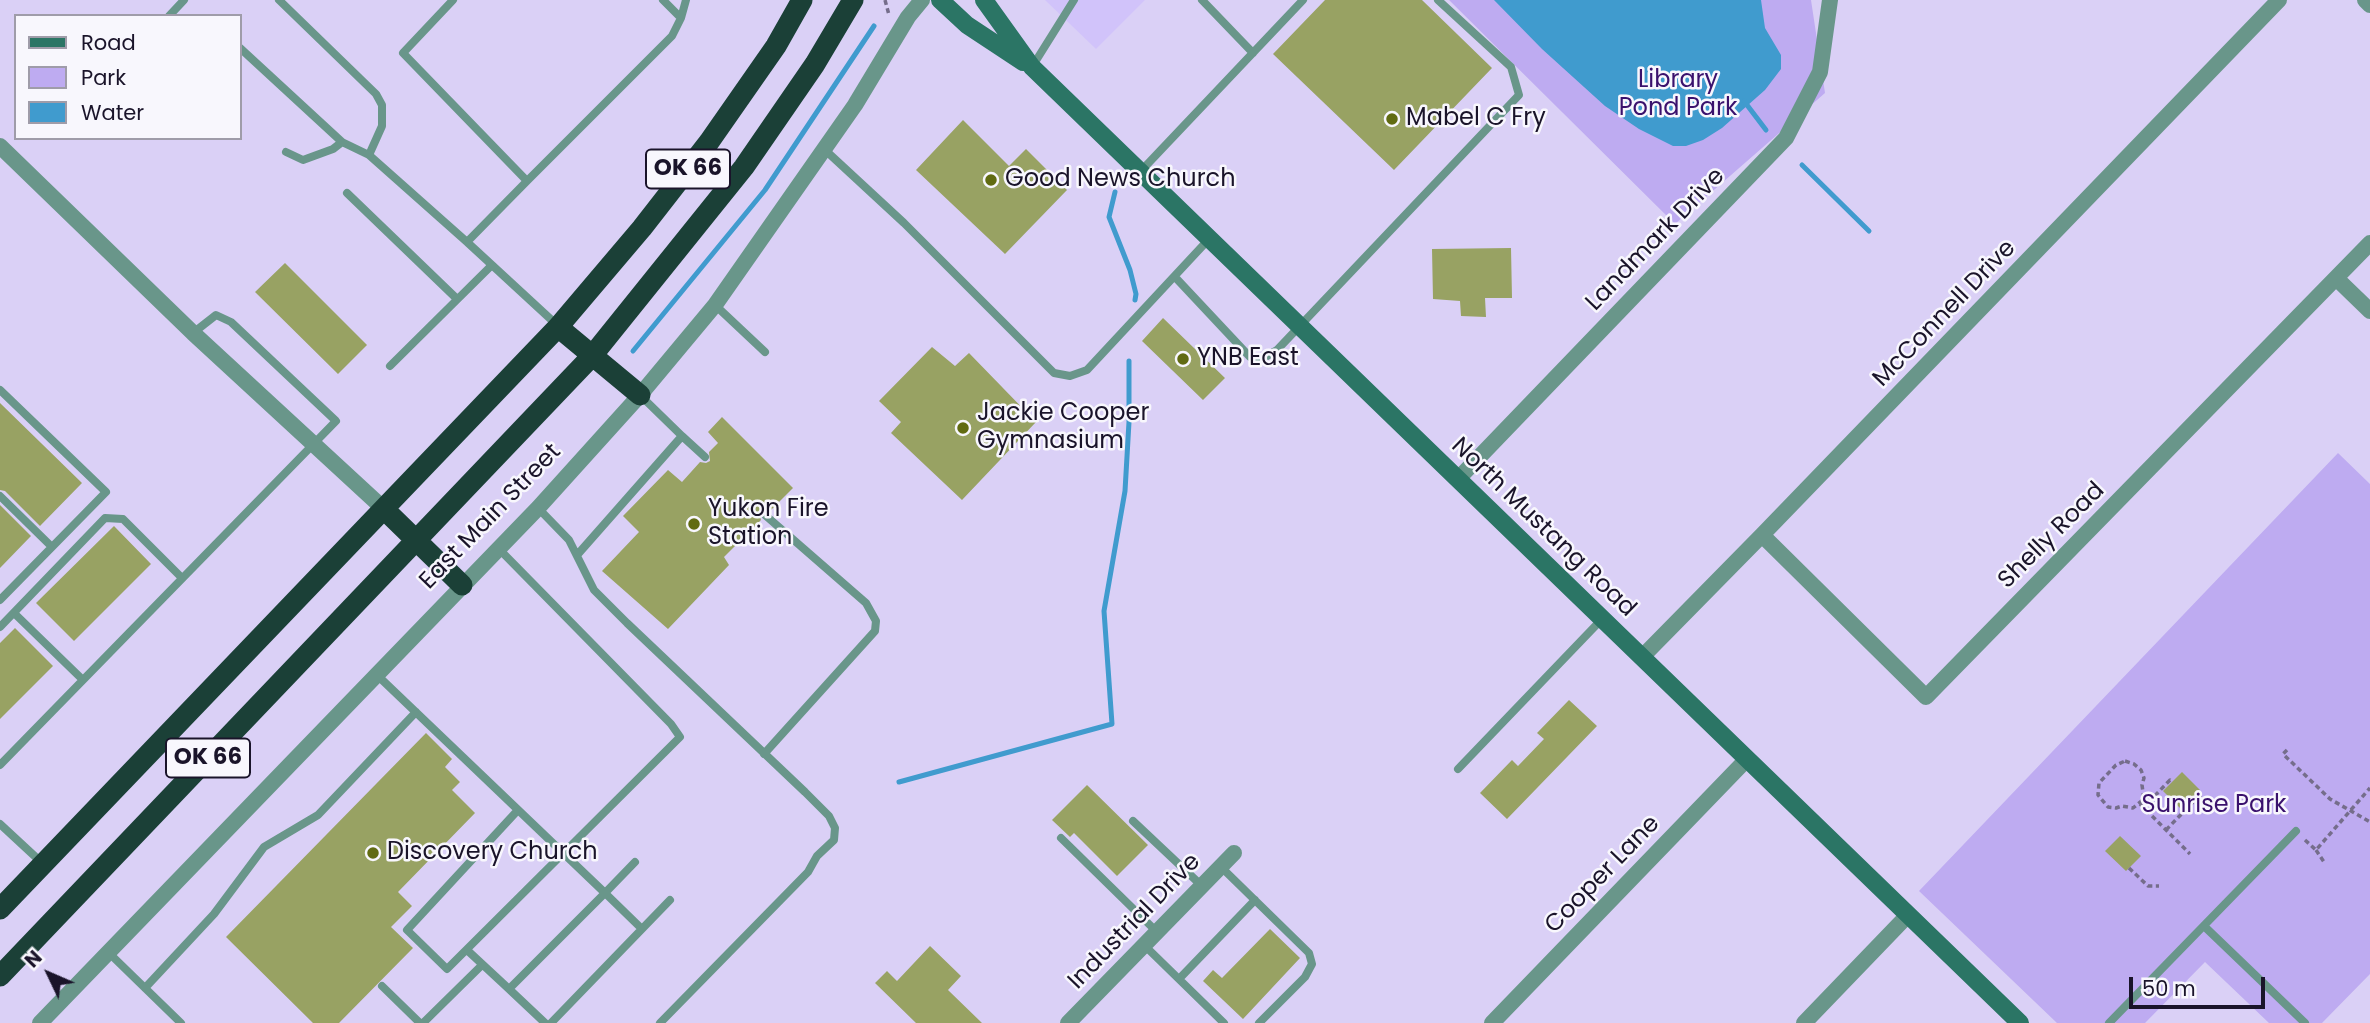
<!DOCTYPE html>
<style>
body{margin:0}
#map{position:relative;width:2370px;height:1023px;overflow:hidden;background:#dad0f6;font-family:Poppins,sans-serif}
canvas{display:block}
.legend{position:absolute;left:14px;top:14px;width:228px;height:126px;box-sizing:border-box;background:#f8f7fd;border:2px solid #9f9ca9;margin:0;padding:9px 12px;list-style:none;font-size:21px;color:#1a142a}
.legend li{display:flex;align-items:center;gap:14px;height:35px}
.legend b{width:35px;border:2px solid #9f9ca9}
.north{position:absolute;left:14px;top:939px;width:70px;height:70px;-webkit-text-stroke:5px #f8f7fd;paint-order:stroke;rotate:314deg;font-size:19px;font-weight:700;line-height:28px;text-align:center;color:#1a142a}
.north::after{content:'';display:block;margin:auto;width:24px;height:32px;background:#1a142a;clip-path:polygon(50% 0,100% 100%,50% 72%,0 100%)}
.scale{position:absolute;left:2129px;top:977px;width:136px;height:32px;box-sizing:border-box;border:4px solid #1a142a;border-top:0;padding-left:9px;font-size:21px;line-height:24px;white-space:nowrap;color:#1a142a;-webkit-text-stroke:5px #f8f7fd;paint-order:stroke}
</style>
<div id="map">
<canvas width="2370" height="1023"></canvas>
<ul class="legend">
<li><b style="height:9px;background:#2b7565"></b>Road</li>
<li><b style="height:19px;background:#beabf1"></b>Park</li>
<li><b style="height:19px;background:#409bce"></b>Water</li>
</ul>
<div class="north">N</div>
<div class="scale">50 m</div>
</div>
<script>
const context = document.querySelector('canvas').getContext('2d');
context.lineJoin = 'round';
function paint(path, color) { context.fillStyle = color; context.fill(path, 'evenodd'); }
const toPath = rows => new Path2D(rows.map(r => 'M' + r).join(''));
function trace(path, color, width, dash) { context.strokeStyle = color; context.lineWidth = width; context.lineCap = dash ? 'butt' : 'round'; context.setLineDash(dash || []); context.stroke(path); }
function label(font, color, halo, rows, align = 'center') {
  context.font = font + ' Poppins,sans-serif'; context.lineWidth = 5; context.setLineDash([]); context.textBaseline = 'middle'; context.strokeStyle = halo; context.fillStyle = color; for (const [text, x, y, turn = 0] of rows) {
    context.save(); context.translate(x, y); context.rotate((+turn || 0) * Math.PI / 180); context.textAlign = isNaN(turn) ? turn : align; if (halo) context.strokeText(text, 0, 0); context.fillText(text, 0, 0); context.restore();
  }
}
paint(toPath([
 [1045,0,1145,0,1096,49]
]), '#d1c3fa');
paint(toPath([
 [1449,0,1811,0,1825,93,1675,224],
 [2338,453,2370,484,2370,974,2322,1023,2269,1023,2205,962,2145,1023,2057,1023,1919,891]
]), '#beabf1');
paint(toPath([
 [1494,0,1761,0,1765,28,1781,55,1781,69,1765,90,1722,128,1703,140,1686,146,1673,146,1639,129,1605,106,1542,49]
]), '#409bce');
trace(toPath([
 [1744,101,1766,130],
 [1802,165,1869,231],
 [1115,192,1109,217,1130,270,1136,294,1135,300],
 [633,351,765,190,874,26],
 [899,782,1112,724,1104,611,1125,491,1129,422,1129,361]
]), '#409bce', 5);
paint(toPath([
 [1325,0,1422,0,1492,68,1394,170,1273,54],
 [963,120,1009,166,1026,149,1067,190,1005,254,916,170],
 [1511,248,1512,298,1485,298,1486,317,1461,316,1460,301,1433,299,1432,249],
 [285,263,367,345,338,374,255,292],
 [1163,318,1225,378,1203,400,1142,341],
 [932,347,955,366,969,353,1036,422,962,500,891,433,901,422,879,401],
 [0,403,82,483,40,526,5,491,0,490],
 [722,417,793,488,770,511,766,509,761,510,759,514,761,520,724,557,729,565,668,629,602,571,639,532,623,516,668,470,682,482,700,462,706,463,710,461,709,452,718,443,708,432],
 [0,505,31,536,0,568],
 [114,526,151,564,74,641,36,603],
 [15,628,53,666,0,719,0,643],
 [1569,700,1597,726,1507,819,1480,793,1512,760,1518,766,1544,739,1537,733],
 [426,733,452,759,445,767,460,782,452,790,475,813,398,892,412,906,391,927,413,948,339,1023,313,1023,226,937],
 [2182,772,2200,790,2181,809,2163,791],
 [1087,785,1148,845,1117,876,1074,833,1070,837,1052,820],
 [2120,836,2141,856,2126,871,2105,851],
 [1270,929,1300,958,1243,1019,1203,981,1213,970,1222,978],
 [930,946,961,976,948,990,982,1023,916,1023,875,983,887,971,897,981]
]), '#98a263');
trace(toPath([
 [885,0,889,15],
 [2287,750,2283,754,2330,799,2370,822],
 [2125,761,2134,764,2141,770,2144,778,2142,785,2144,799,2133,808,2122,806,2116,808,2108,807,2098,795,2099,783,2116,765,2125,761],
 [2193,802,2201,795],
 [2140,804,2190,854],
 [2143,808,2170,780,2172,782],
 [2166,830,2193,802,2191,800],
 [2305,840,2316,850,2370,788],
 [2316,850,2324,862],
 [2129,868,2148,886,2159,886]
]), '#756d8b', 3.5, [5, 3.5]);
trace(toPath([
 [279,0,376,94,382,105,382,126,369,155],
 [453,0,403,53,527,181,672,36,681,18,663,0],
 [1202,0,1253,53],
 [169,16,184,0],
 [681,18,686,0],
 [240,48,342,142,369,155,467,242],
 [1032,67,1074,0],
 [824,149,904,223,1054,373,1070,376,1087,370,1209,239],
 [286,152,303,160,333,149,342,142],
 [1140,172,1303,0],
 [527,181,467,242,557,325],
 [347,193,456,298],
 [1175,277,1250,357,1262,359,1277,350,1519,95,1511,67,1438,0],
 [715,305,765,352],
 [390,366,492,265],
 [0,390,106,492,0,600],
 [682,436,705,457],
 [0,496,52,547],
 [538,508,569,540,594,590,627,623,805,792,829,816,835,828,834,840,817,856,808,872,660,1023],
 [498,548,671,724,680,737,447,969,407,930,518,810],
 [578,554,682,436,642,397],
 [14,613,83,680],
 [0,627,105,518,123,519,182,578],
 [377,675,605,893,509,989,467,950],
 [764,754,875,631,876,621,866,603,765,515],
 [0,765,336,421,231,322,216,315,193,333],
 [1458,769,1602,619],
 [1133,821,1202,886],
 [0,824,41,862],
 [1061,838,1157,932],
 [635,862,605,893,642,929],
 [1220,866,1309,953,1312,964,1305,977,1259,1023],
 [2204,926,2305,1023],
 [1144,945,1224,1023],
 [109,953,181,1023],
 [1179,979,1255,900],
 [382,986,420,1023],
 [145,988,214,914,264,847,318,815,416,712],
 [509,989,545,1023],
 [423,1023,482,965],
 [551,1023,670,900],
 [2109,1023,2296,831]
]), '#69968a', 8);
trace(toPath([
 [2365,0,2370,5],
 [0,146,193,333,385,510],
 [2337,279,2370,311],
 [1458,479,1786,138,1820,72,1830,0],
 [1762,535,1926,697,2370,243],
 [1642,657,1762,535,2279,0],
 [40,1023,538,508,640,395,715,305,855,105,908,17,922,0],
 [1068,1023,1234,853],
 [1492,1023,1747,759],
 [1804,1023,1908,915]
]), '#69968a', 16);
trace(toPath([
 [940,0,967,25,1023,62],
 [984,0,1032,67,2020,1023]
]), '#2b7565', 18);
trace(toPath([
 [558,327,640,395],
 [385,510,462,585],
 [0,909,558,327,642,228,709,142,776,46,802,0],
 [0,976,592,356,744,167,815,64,853,0]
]), '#1b4037', 21);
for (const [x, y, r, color] of [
 [1392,119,7,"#616b12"],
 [991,180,7,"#616b12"],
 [1183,359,7,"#616b12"],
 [963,428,7,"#616b12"],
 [694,524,7,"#616b12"],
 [373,853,7,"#616b12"]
]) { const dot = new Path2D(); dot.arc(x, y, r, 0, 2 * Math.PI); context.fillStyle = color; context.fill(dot); trace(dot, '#f8f7fd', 2.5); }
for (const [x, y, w] of [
 [688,169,84],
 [208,758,84]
]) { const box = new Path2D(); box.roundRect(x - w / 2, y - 19.5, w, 39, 5); context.fillStyle = '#f8f7fd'; context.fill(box); trace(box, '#1a142a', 2); }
label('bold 23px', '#1a142a', null, [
 ["OK 66",688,169],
 ["OK 66",208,758]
]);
label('24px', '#3a116d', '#f8f7fd', [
 ["Library",1678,81],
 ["Pond Park",1678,109],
 ["Sunrise Park",2214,806]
]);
label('24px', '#1a142a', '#f8f7fd', [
 ["Mabel C Fry",1406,119],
 ["Good News Church",1005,180],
 ["YNB East",1197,359],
 ["Jackie Cooper",977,414],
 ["Gymnasium",977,442],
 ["Yukon Fire",708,510],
 ["Station",708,538],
 ["Discovery Church",387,853]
], 'left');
label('24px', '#1a142a', '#f8f7fd', [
 ["Landmark Drive",1656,240,-46],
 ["McConnell Drive",1945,314,-46],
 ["East Main Street",491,517,-46],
 ["North Mustang Road",1543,528,44],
 ["Shelly Road",2052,536,-45],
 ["Cooper Lane",1603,875,-46],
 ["Industrial Drive",1135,922,-46]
]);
</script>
